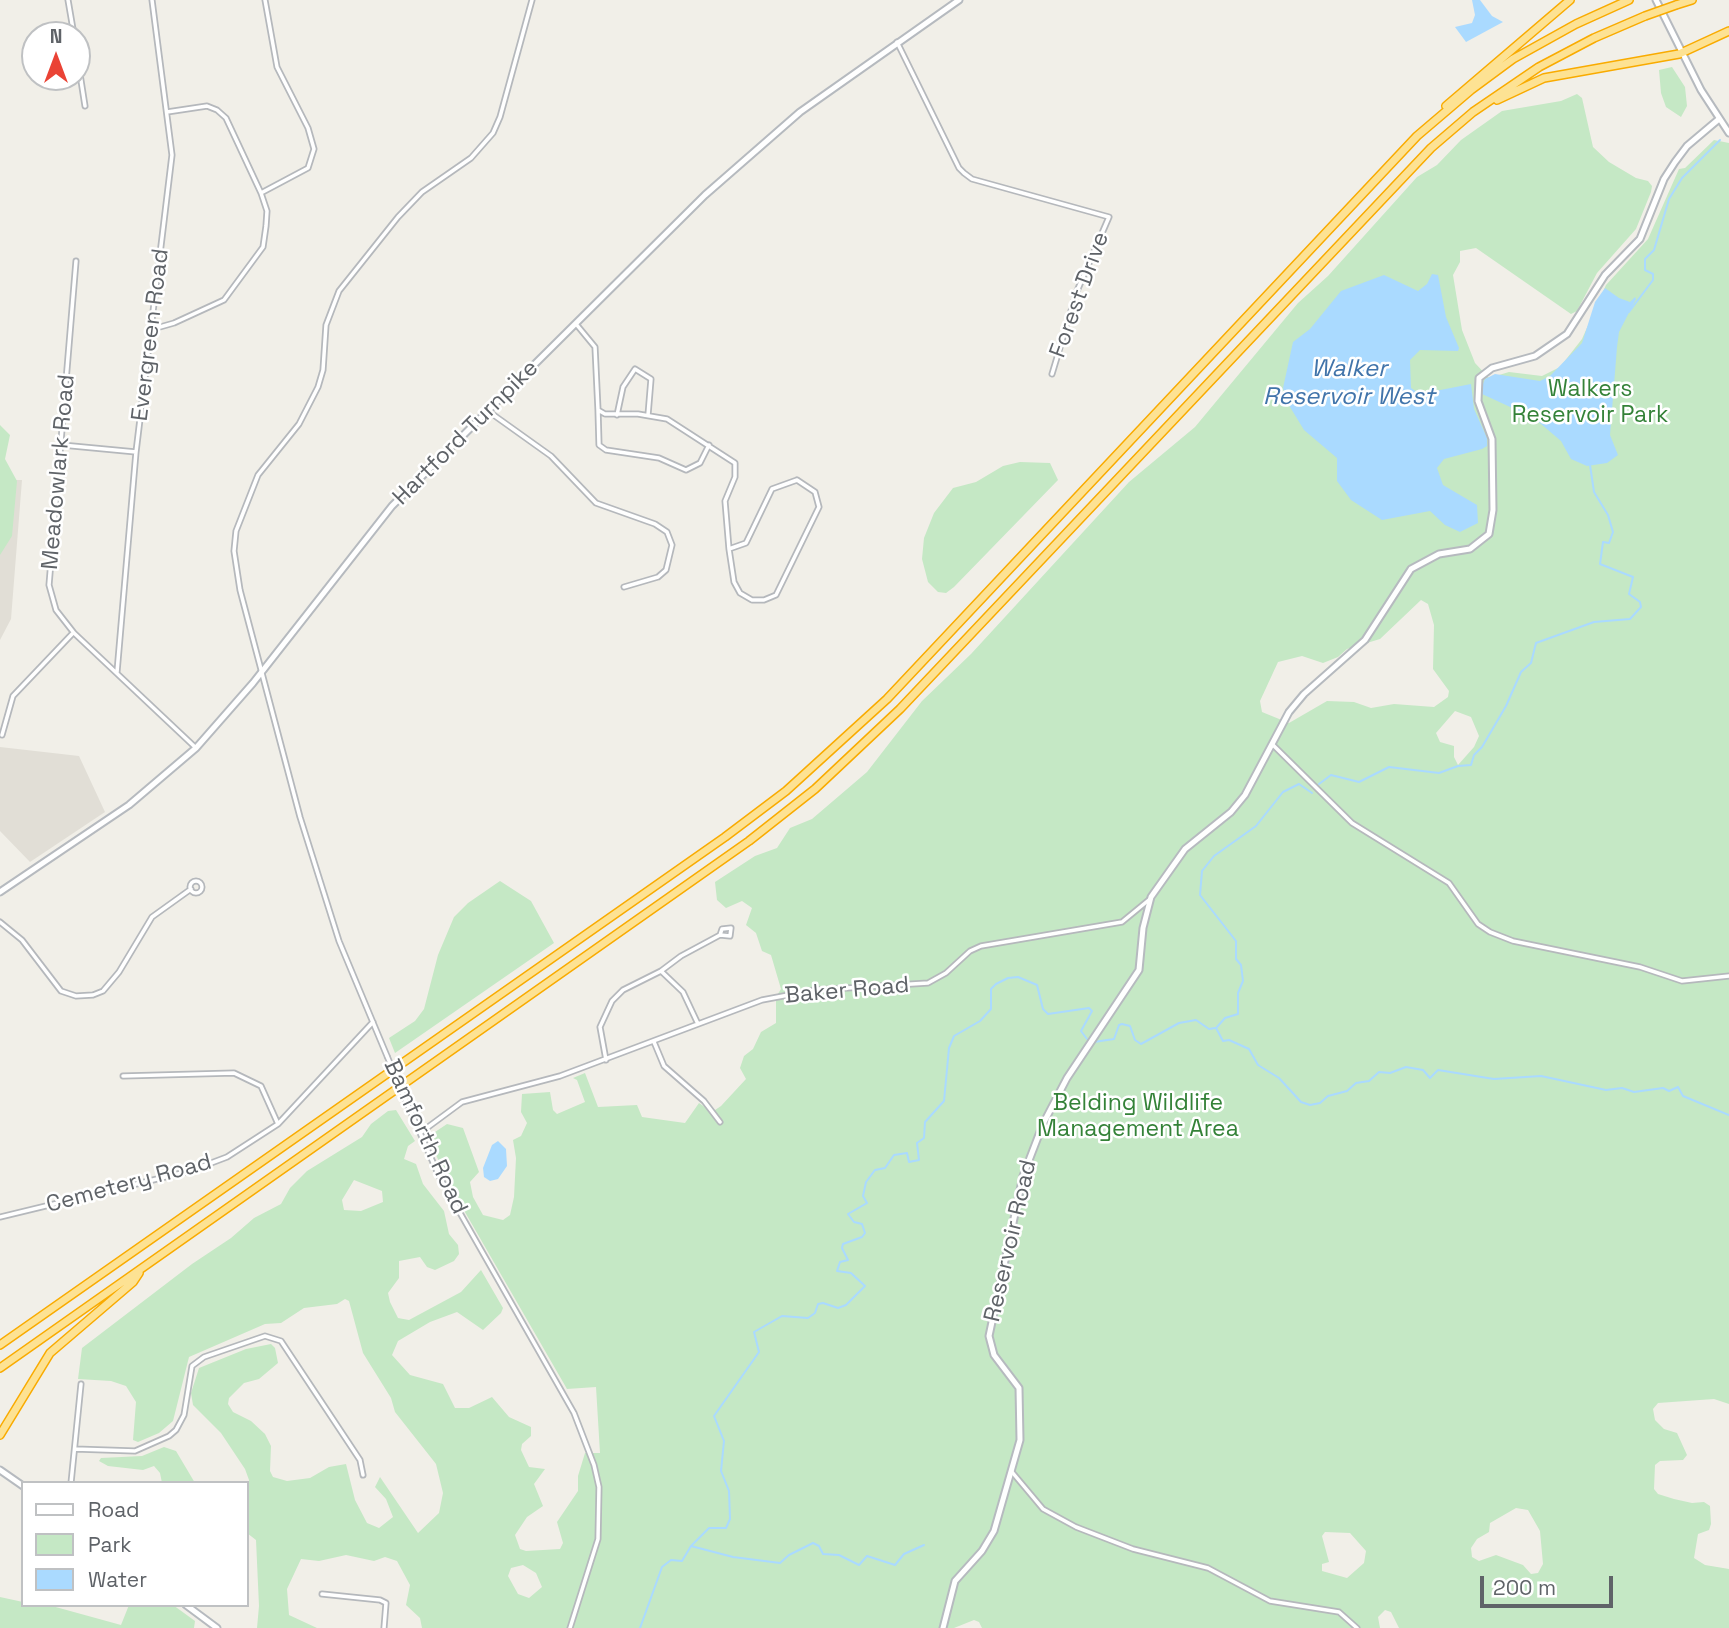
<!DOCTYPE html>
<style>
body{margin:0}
#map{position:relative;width:1729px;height:1628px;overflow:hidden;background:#f1efe8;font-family:"Space Grotesk",sans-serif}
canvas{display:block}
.legend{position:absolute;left:21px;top:1481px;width:228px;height:126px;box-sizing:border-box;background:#fff;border:2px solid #bfc1c3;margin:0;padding:9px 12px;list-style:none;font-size:21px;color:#5f6368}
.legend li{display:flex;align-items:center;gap:14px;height:35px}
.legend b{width:35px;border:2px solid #bfc1c3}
.north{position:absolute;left:21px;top:21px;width:70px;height:70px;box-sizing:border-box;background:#fff;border:2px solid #bfc1c3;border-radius:50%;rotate:0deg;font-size:19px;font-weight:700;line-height:28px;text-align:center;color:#5f6368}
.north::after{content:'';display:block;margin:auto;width:24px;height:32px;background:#ea4335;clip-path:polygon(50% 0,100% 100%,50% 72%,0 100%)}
.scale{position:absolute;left:1480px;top:1576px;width:133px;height:32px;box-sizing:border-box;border:4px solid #5f6368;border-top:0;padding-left:9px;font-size:21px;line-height:24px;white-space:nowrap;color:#5f6368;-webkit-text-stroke:5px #fff;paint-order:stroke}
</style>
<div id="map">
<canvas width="1729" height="1628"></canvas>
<ul class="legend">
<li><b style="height:9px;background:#fff"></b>Road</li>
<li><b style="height:19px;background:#c5e8c5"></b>Park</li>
<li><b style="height:19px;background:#aadaff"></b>Water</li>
</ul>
<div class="north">N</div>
<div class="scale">200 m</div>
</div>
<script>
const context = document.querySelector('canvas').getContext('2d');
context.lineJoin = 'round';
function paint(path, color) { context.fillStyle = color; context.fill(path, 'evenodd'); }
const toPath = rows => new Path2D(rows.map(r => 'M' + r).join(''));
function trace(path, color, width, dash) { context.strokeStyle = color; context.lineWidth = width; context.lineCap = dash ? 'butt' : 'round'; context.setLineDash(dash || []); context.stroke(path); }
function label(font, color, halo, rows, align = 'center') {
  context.font = font + ' "Space Grotesk",sans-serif'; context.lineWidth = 5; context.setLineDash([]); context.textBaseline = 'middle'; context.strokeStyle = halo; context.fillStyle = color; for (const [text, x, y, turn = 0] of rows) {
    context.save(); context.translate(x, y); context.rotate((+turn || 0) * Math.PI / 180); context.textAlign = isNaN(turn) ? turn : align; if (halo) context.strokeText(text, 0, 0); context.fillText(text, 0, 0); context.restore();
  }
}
paint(toPath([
 [0,480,22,480,11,619,0,640],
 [0,747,79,756,105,812,30,862,0,831]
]), '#e1ded6');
paint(toPath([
 [1672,67,1685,87,1687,106,1681,117,1666,107,1661,93,1659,70],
 [1577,94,1582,98,1593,147,1609,162,1636,178,1648,181,1652,186,1651,192,1636,229,1597,273,1577,311,1571,314,1476,248,1460,251,1460,262,1453,275,1462,330,1475,363,1489,378,1509,372,1542,376,1560,367,1582,339,1606,285,1648,239,1679,169,1685,168,1714,140,1729,143,1729,1404,1714,1399,1658,1403,1653,1409,1655,1420,1664,1429,1677,1433,1687,1455,1683,1460,1660,1461,1655,1465,1654,1489,1658,1494,1674,1499,1692,1503,1704,1502,1710,1506,1711,1524,1709,1530,1698,1534,1694,1558,1705,1565,1729,1569,1729,1628,1399,1628,1391,1612,1385,1610,1378,1617,1380,1628,982,1628,979,1622,974,1620,954,1628,422,1628,420,1618,406,1605,410,1585,397,1561,385,1557,374,1561,346,1555,319,1561,301,1559,287,1589,289,1615,317,1628,257,1628,259,1606,256,1540,247,1533,249,1480,245,1469,221,1433,193,1405,191,1393,199,1368,246,1349,271,1344,275,1348,278,1363,259,1379,244,1383,229,1398,228,1404,233,1412,251,1421,265,1434,271,1446,270,1471,273,1477,287,1481,310,1478,329,1467,346,1464,355,1500,367,1523,379,1528,393,1517,386,1499,375,1487,380,1477,418,1533,439,1513,443,1493,436,1464,395,1412,391,1398,363,1353,349,1301,345,1299,337,1304,304,1308,281,1323,265,1324,189,1357,173,1421,159,1433,138,1442,133,1440,136,1402,126,1386,111,1381,78,1379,82,1348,192,1264,231,1238,254,1218,281,1204,290,1188,307,1171,362,1137,371,1124,388,1111,396,1110,415,1141,408,1146,404,1159,416,1164,423,1184,444,1211,449,1234,458,1245,459,1254,454,1261,435,1270,427,1267,420,1257,399,1261,399,1278,388,1293,390,1302,398,1318,409,1320,461,1292,481,1270,503,1308,501,1313,483,1330,457,1312,430,1322,398,1341,392,1355,410,1375,443,1384,455,1408,469,1408,492,1397,509,1417,531,1427,531,1436,522,1444,521,1450,529,1467,545,1469,534,1484,543,1506,527,1517,515,1535,520,1549,526,1551,560,1549,563,1543,557,1522,578,1491,578,1476,585,1453,600,1453,596,1387,567,1389,454,1193,436,1155,432,1134,447,1124,463,1128,479,1172,470,1182,473,1197,483,1215,503,1220,510,1215,514,1197,516,1158,513,1140,521,1136,527,1123,521,1112,522,1094,550,1092,553,1110,557,1114,585,1102,577,1080,573,1078,585,1073,598,1107,637,1105,642,1117,685,1123,699,1103,712,1112,721,1106,746,1079,740,1068,744,1056,753,1049,761,1032,776,1023,776,997,781,989,771,955,762,951,756,933,746,925,752,908,742,901,726,908,717,900,715,882,755,856,777,848,790,828,812,819,867,772,922,701,971,654,1129,482,1195,427,1298,303,1328,276,1417,177,1437,165,1461,140,1502,111,1561,101],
 [1421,600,1428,604,1434,625,1433,669,1449,691,1448,697,1434,707,1394,704,1371,708,1354,702,1327,701,1289,723,1262,712,1260,701,1278,662,1302,656,1323,663,1338,657,1347,649,1380,639],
 [1455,711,1471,717,1479,736,1474,747,1458,765,1454,757,1454,746,1440,742,1436,733],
 [354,1180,382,1191,383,1202,361,1211,344,1210,342,1200],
 [1516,1508,1528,1510,1540,1531,1543,1564,1538,1573,1531,1574,1523,1565,1496,1555,1479,1561,1472,1557,1471,1548,1477,1539,1489,1532,1490,1523],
 [1325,1532,1350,1533,1366,1551,1364,1563,1347,1578,1322,1571,1322,1564,1329,1562,1322,1536],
 [523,1565,536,1573,542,1587,529,1598,518,1594,508,1576,511,1568],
 [0,425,10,435,5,459,17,481,12,536,0,555],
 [1020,462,1050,463,1058,480,954,587,946,593,938,592,928,582,922,559,924,538,934,513,953,488,976,482,1003,466],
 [500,881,531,901,554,943,395,1053,389,1038,415,1021,424,1009,438,955,454,917,468,903],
 [164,1447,176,1451,195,1483,162,1483,160,1473,154,1466,143,1470,108,1466,99,1461,101,1458,142,1456],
 [0,1597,23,1602,23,1605,52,1606,121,1625,129,1605,173,1605,195,1621,194,1628,0,1628]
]), '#c5e8c5');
paint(toPath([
 [1472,0,1480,0,1492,16,1503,22,1466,42,1455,27,1472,23,1475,15],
 [1432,274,1438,275,1446,317,1459,348,1458,351,1420,350,1410,360,1411,388,1420,394,1471,384,1474,409,1487,438,1487,446,1482,449,1444,459,1437,468,1443,485,1477,505,1478,523,1460,532,1445,525,1430,511,1382,520,1351,500,1337,481,1337,458,1304,430,1287,402,1283,388,1293,342,1310,329,1341,291,1384,275,1418,291,1427,284],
 [1605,288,1619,298,1630,302,1635,297,1636,299,1619,332,1617,347,1610,435,1618,455,1607,463,1587,466,1571,459,1561,441,1534,418,1482,394,1481,389,1485,379,1495,374,1540,381,1550,376,1582,343,1595,302],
 [498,1141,506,1149,507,1166,498,1179,490,1181,484,1177,483,1168,492,1145]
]), '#aadaff');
trace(toPath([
 [1629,312,1653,280,1653,274,1645,270,1645,259,1654,250,1669,199,1682,178,1720,140],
 [1319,784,1331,775,1359,782,1389,767,1439,773,1458,766,1471,765,1474,755,1482,747,1506,706,1521,672,1531,663,1536,643,1594,622,1630,619,1641,607,1640,602,1629,594,1633,577,1600,564,1603,542,1609,543,1613,532,1608,515,1594,492,1590,465],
 [1217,1027,1225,1018,1238,1014,1238,993,1243,981,1241,965,1236,959,1236,941,1200,895,1202,871,1214,856,1256,826,1283,792,1299,784,1312,793],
 [1216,1028,1223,1041,1229,1040,1249,1049,1258,1065,1279,1078,1301,1102,1310,1105,1320,1103,1328,1096,1347,1091,1356,1083,1369,1081,1379,1072,1390,1073,1406,1067,1423,1070,1430,1078,1438,1070,1494,1079,1541,1076,1606,1090,1622,1088,1634,1092,1663,1088,1669,1091,1678,1087,1683,1096,1729,1115],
 [1094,1042,1114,1039,1119,1025,1122,1024,1130,1026,1135,1040,1141,1044,1179,1023,1196,1020,1209,1029,1215,1028],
 [691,1546,733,1557,780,1563,789,1555,813,1543,819,1546,823,1554,839,1555,859,1565,867,1556,895,1565,904,1554,924,1545],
 [640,1628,662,1567,671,1560,682,1561,691,1546,709,1528,726,1528,730,1519,729,1491,721,1471,724,1441,714,1416,759,1352,754,1332,782,1316,808,1318,815,1313,818,1304,823,1303,838,1308,846,1305,865,1286,851,1273,837,1271,840,1262,848,1260,842,1248,843,1244,862,1237,865,1233,862,1224,854,1222,848,1214,867,1203,863,1196,866,1182,875,1170,885,1168,894,1155,907,1153,909,1162,919,1160,917,1143,924,1138,925,1122,944,1101,949,1048,954,1036,980,1021,991,1009,991,989,996,984,1008,978,1018,977,1037,985,1043,1009,1048,1014,1089,1008,1092,1011,1081,1031,1087,1039]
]), '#aadaff', 2);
const street = toPath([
 [68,0,74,35],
 [897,42,959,168,964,173,972,179,1109,217,1077,291,1052,374],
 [77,55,85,106],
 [261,193,308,168,314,149,308,128,277,67,265,0],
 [76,261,49,585,56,610,74,633,196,748],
 [576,324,595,347,598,410,605,414,638,414,667,419,735,463,735,477,725,501,729,549],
 [153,329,174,323,224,300,263,247,266,226,267,211,261,193,226,118,217,110,207,106,167,112],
 [598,410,599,445,606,450,659,458,686,470,700,463,709,445],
 [488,411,551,456,596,503,655,524,667,532,672,545,666,570,658,577,624,587],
 [617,415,623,387,635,369,651,379,648,415],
 [62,445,136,452],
 [797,480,815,492,819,507,776,595,764,600,752,600,740,593,734,582,729,549,746,543,772,489,797,480],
 [117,672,136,452,172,155,152,0],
 [2,735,13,696,73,633],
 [1272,744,1352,823,1449,883,1478,924,1490,932,1513,941,1640,967,1682,981,1729,976],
 '190 887a6 6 0 1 1 12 0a6 6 0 1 1-12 0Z',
 [0,922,22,940,61,991,76,996,93,995,103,991,119,972,152,917,191,889],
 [661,971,683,992,698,1024],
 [654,1042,664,1066,704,1101,720,1122],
 [387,1056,339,941,300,817,240,590,234,551,236,531,258,475,299,424,318,387,323,370,326,325,339,291,398,217,422,192,471,158,493,133,500,117,532,0],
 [606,1060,600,1027,612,1001,623,990,661,971,681,956,720,935,730,936,731,928,722,929,720,935],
 [123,1076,234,1073,261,1086,278,1124],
 [406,1101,439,1176,574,1413,594,1465,599,1487,598,1539,570,1628],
 [420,1133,462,1102,560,1076,762,1000,815,990,928,983,946,973,970,951,981,946,1122,922,1150,899],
 [0,1217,190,1171,227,1157,278,1124,373,1022],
 [75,1449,135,1451,169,1436,176,1430,184,1415,192,1366,204,1357,265,1336,281,1341,360,1460,363,1475],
 [1012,1472,1043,1509,1076,1527,1133,1549,1208,1568,1270,1601,1339,1612,1357,1628],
 [71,1483,81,1384],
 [322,1594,380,1600,386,1603,384,1628]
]);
const secondary = toPath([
 [1656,0,1701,90,1729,133],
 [0,892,129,805,196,748,253,683,392,506,705,195,800,112,959,0],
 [0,1470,23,1486],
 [186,1605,217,1628],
 [943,1628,955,1581,982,1551,994,1531,1020,1440,1019,1388,994,1355,989,1336,1023,1176,1043,1124,1067,1078,1139,970,1143,928,1151,897,1185,849,1231,812,1245,795,1289,712,1304,694,1365,640,1411,569,1439,554,1470,549,1489,534,1493,510,1492,439,1478,401,1479,378,1492,368,1535,356,1567,334,1605,275,1640,239,1664,179,1675,162,1687,146,1719,119]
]);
const highway = toPath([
 [1676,5,1692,0],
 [1497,100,1544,78,1679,54,1729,31],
 [1446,106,1570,0],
 [0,1345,725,837,786,791,887,699,1417,136,1471,90,1513,59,1576,24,1629,0],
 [0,1368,749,841,815,789,900,709,1431,148,1473,112,1539,67,1594,38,1645,16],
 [0,1435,50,1353,133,1282,139,1273]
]);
trace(street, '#b5b8bc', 7);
trace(secondary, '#b6babf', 9);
trace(highway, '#f9ab00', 10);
trace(street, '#fff', 3.5);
trace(secondary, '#fff', 5);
trace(highway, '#fde293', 7);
const streetBridge = toPath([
 [387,1056,406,1101]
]);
const highwayBridge = toPath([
 [1645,16,1676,5]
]);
trace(streetBridge, '#b5b8bc', 7, []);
trace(highwayBridge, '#f9ab00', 10, []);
trace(streetBridge, '#fff', 3.5);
trace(highwayBridge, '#fde293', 7);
label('23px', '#5f6368', '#fff', [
 ["Forest Drive",1080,295,-70],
 ["Evergreen Road",151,335,-83],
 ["Hartford Turnpike",466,433,-45],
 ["Meadowlark Road",59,472,-85],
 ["Baker Road",847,991,-5],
 ["Bamforth Road",425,1137,65],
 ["Cemetery Road",129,1184,-15],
 ["Reservoir Road",1011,1241,-77]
]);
label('23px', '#348238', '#fff', [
 ["Walkers",1590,390],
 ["Reservoir Park",1590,416],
 ["Belding Wildlife",1138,1104],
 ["Management Area",1138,1130]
]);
label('italic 24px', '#4174aa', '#fff', [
 ["Walker",1349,369],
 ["Reservoir West",1349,397]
]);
</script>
